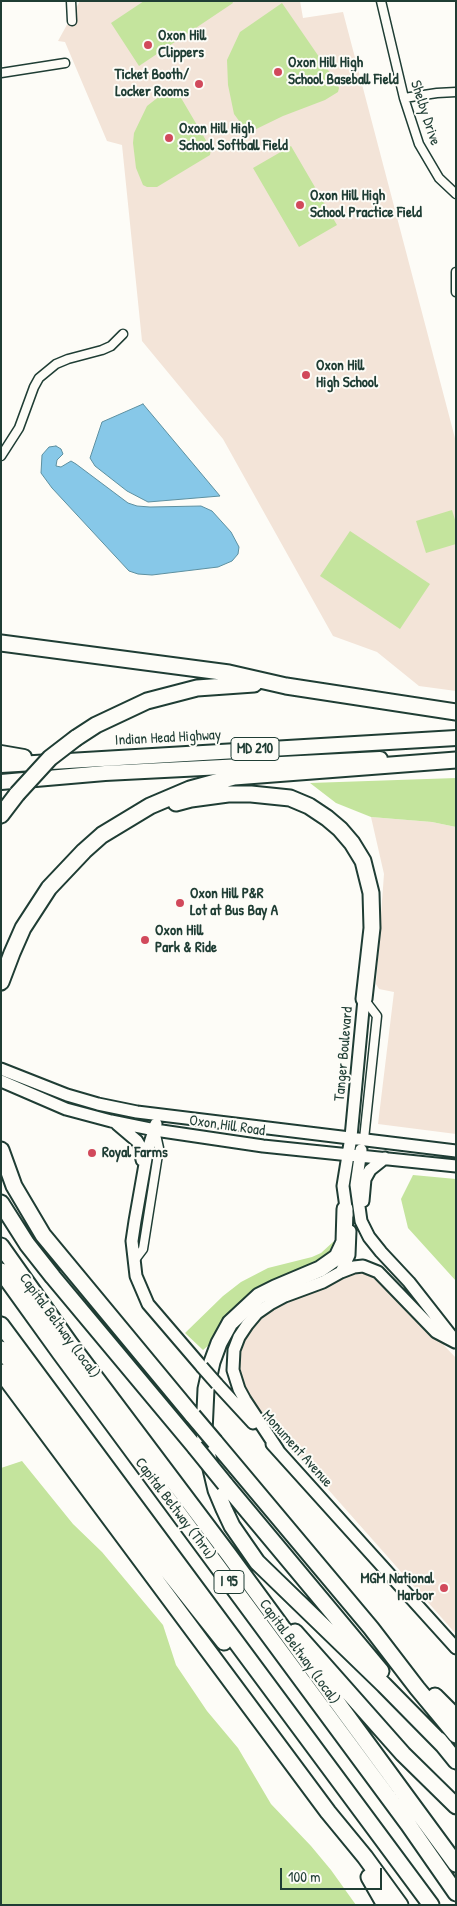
<!DOCTYPE html>
<style>
body{margin:0}
#map{position:relative;width:457px;height:1906px;overflow:hidden;background:#fdfcf7;font-family:"Patrick Hand",sans-serif}
canvas{display:block}
.frame{position:absolute;inset:0;border:2px solid #1f3d34;pointer-events:none}
.scale{position:absolute;left:280px;top:1868px;width:102px;height:22px;box-sizing:border-box;border:2px solid #1f3d34;border-top:0;padding-left:6px;font-size:15px;line-height:18px;white-space:nowrap;color:#1f3d34;-webkit-text-stroke:4px #fdfcf7;paint-order:stroke}
</style>
<div id="map">
<canvas width="457" height="1906"></canvas>
<div class="frame"></div>
<div class="scale">100 m</div>
</div>
<script>
const context = document.querySelector('canvas').getContext('2d');
context.lineJoin = 'round';
function paint(path, color) { context.fillStyle = color; context.fill(path, 'evenodd'); }
const toPath = rows => new Path2D(rows.map(r => 'M' + r).join(''));
function trace(path, color, width, dash) { context.strokeStyle = color; context.lineWidth = width; context.lineCap = dash ? 'butt' : 'round'; context.setLineDash(dash || []); context.stroke(path); }
function label(font, color, halo, rows, align = 'center') {
  context.font = font + ' "Patrick Hand",sans-serif'; context.lineWidth = 4; context.setLineDash([]); context.textBaseline = 'middle'; context.strokeStyle = halo; context.fillStyle = color; for (const [text, x, y, turn = 0] of rows) {
    context.save(); context.translate(x, y); context.rotate((+turn || 0) * Math.PI / 180); context.textAlign = isNaN(turn) ? turn : align; if (halo) context.strokeText(text, 0, 0); context.fillText(text, 0, 0); context.restore();
  }
}
paint(toPath([
 [80,1,300,1,303,18,343,12,456,442,456,691,419,686,377,652,333,636,223,439,142,341,122,145,107,141,65,42,58,41],
 [371,817,432,822,456,827,456,1134,378,1124,394,992,379,989,376,984,384,874],
 [360,1270,377,1275,456,1358,456,1634,257,1409,246,1391,237,1370,239,1337,257,1313]
]), '#f3e4d8');
paint(toPath([
 [144,1,232,1,233,3,139,66,111,23],
 [282,3,337,83,339,88,338,92,325,100,283,116,248,133,234,114,228,85,227,60,240,32],
 [170,88,177,91,211,149,210,155,157,187,147,187,143,185,136,168,133,143,134,133,147,106],
 [291,146,337,225,299,247,253,168],
 [452,510,456,523,456,544,426,553,416,521],
 [350,531,430,584,400,629,320,576],
 [456,778,456,827,432,822,371,817,336,803,310,783],
 [413,1175,456,1179,456,1281,408,1228,401,1199],
 [333,1242,335,1242,337,1245,329,1256,321,1262,256,1291,242,1302,229,1317,209,1345,203,1350,185,1333,223,1296,241,1282,268,1268,312,1257,321,1253],
 [22,1461,73,1524,102,1552,163,1625,176,1665,207,1711,238,1748,271,1804,311,1846,331,1870,356,1905,1,1905,1,1468]
]), '#c4e49d');
const water = toPath([
 [143,404,220,496,148,502,127,491,95,466,90,458,102,422,143,404],
 [56,446,61,449,63,454,57,460,56,466,61,467,71,461,76,464,128,503,137,506,150,507,201,506,212,511,231,532,239,547,238,554,232,561,218,567,152,575,138,574,129,571,52,488,41,473,42,455,49,447,56,446]
]);
paint(water, '#87c8e8');
trace(water, '#5d90a0', 1);
const minor = toPath([
 [71,1,72,21],
 [381,1,404,98,419,144,439,178,456,194],
 [1,73,65,63],
 [404,98,437,93,456,92],
 [456,272,456,292],
 [1,456,19,428,34,387,39,378,56,364,68,359,102,350,111,346,123,334],
 [364,1139,377,1016,364,999],
 [134,1261,143,1249,159,1148,155,1130]
]);
const secondary = toPath([
 [1,1069,67,1095,98,1104,137,1112,456,1151],
 [1,1081,66,1109,111,1121,155,1130,263,1146,456,1166],
 [117,1124,137,1141,140,1146,142,1160],
 [156,1124,147,1153,135,1221,132,1241,136,1276,148,1304,202,1367],
 [361,1150,356,1185,361,1221,369,1237,381,1252,409,1282,453,1338],
 [363,1201,365,1179,370,1170,385,1158],
 [347,1215,343,1186,351,1137,364,999],
 [341,1272,349,1255,350,1231],
 [217,1384,253,1423],
 [272,1444,456,1648],
 [278,1450,245,1400,239,1389,233,1370,234,1350,239,1337,247,1325,257,1313,270,1304,285,1296,323,1282,341,1272,354,1267,363,1266,378,1272,436,1332,455,1342]
]);
const trunk = toPath([
 [1,753,24,757],
 [1,765,456,738],
 [1,782,105,773,380,759]
]);
const motorway = toPath([
 [1,643,229,673,286,686,456,712],
 [76,738,96,725,147,701,197,688,254,684],
 [176,803,191,799,228,794,251,794,290,798,309,806,327,818,340,829,352,843,363,861,371,893,372,928,364,999],
 [1,815,17,794],
 [1,982,12,953,23,928,49,888,84,851,102,835,150,806,190,789,234,777,456,760],
 [1,1150,14,1186,43,1235,193,1416],
 [1,1203,27,1244,53,1277,195,1447],
 [345,1209,344,1242,337,1257,320,1269,275,1288,259,1296,230,1323,219,1343,212,1362,206,1389,204,1432,207,1452,216,1490,224,1509,232,1526,257,1562,384,1685,445,1747],
 [1,1246,71,1345,229,1555,456,1864],
 [1,1271,60,1353,408,1824,456,1893],
 [1,1325,431,1905],
 [1,1349,151,1550,224,1642],
 [1,1372,328,1812,365,1857,400,1905],
 [215,1442,371,1628,417,1688,456,1735],
 [225,1484,381,1671],
 [295,1632,403,1754,456,1806],
 [435,1696,456,1717],
 [439,1740,456,1761],
 [369,1877,385,1905]
]);
trace(minor, '#1f3d34', 11);
trace(secondary, '#1f3d34', 15);
trace(trunk, '#1f3d34', 18);
trace(motorway, '#1f3d34', 19);
trace(minor, '#fdfcf7', 8);
trace(secondary, '#fdfcf7', 11);
trace(trunk, '#fdfcf7', 14);
trace(motorway, '#fdfcf7', 15);
const secondaryBridge = toPath([
 [202,1367,217,1384]
]);
const motorwayBridge = toPath([
 [17,794,50,758,76,738],
 [193,1416,215,1442],
 [195,1447,225,1484]
]);
trace(secondaryBridge, '#1f3d34', 15, []);
trace(motorwayBridge, '#1f3d34', 19, []);
trace(secondaryBridge, '#fdfcf7', 11);
trace(motorwayBridge, '#fdfcf7', 15);
for (const [x, y, r, color] of [
 [148,45,5,"#d1495b"],
 [278,72,5,"#d1495b"],
 [199,84,5,"#d1495b"],
 [169,138,5,"#d1495b"],
 [300,205,5,"#d1495b"],
 [306,375,5,"#d1495b"],
 [180,903,5,"#d1495b"],
 [145,940,5,"#d1495b"],
 [92,1153,5,"#d1495b"],
 [444,1588,5,"#d1495b"]
]) { const dot = new Path2D(); dot.arc(x, y, r, 0, 2 * Math.PI); context.fillStyle = color; context.fill(dot); trace(dot, '#fdfcf7', 2); }
for (const [x, y, w] of [
 [255,749,48],
 [229,1582,30]
]) { const box = new Path2D(); box.roundRect(x - w / 2, y - 11.5, w, 23, 4); context.fillStyle = '#fdfcf7'; context.fill(box); trace(box, '#1f3d34', 1); }
label('bold 14px', '#1f3d34', null, [
 ["MD 210",255,749],
 ["I 95",229,1582]
]);
label('bold 15px', '#1f3d34', '#fdfcf7', [
 ["Oxon Hill",158,36],
 ["Clippers",158,53],
 ["Oxon Hill High",288,63],
 ["School Baseball Field",288,80],
 ["Ticket Booth/",189,75,"right"],
 ["Locker Rooms",189,92,"right"],
 ["Oxon Hill High",179,129],
 ["School Softball Field",179,146],
 ["Oxon Hill High",310,196],
 ["School Practice Field",310,213],
 ["Oxon Hill",316,366],
 ["High School",316,383],
 ["Oxon Hill P&R",190,894],
 ["Lot at Bus Bay A",190,911],
 ["Oxon Hill",155,931],
 ["Park & Ride",155,948],
 ["Royal Farms",102,1153],
 ["MGM National",434,1579,"right"],
 ["Harbor",434,1596,"right"]
], 'left');
label('15px', '#1f3d34', '#fdfcf7', [
 ["Shelby Drive",425,113,72],
 ["Indian Head Highway",168,738,-3],
 ["Tanger Boulevard",344,1054,-85],
 ["Oxon Hill Road",227,1126,8],
 ["Capital Beltway (Local)",59,1326,54],
 ["Monument Avenue",297,1449,48],
 ["Capital Beltway (Thru)",175,1509,53],
 ["Capital Beltway (Local)",299,1652,54]
]);
</script>
